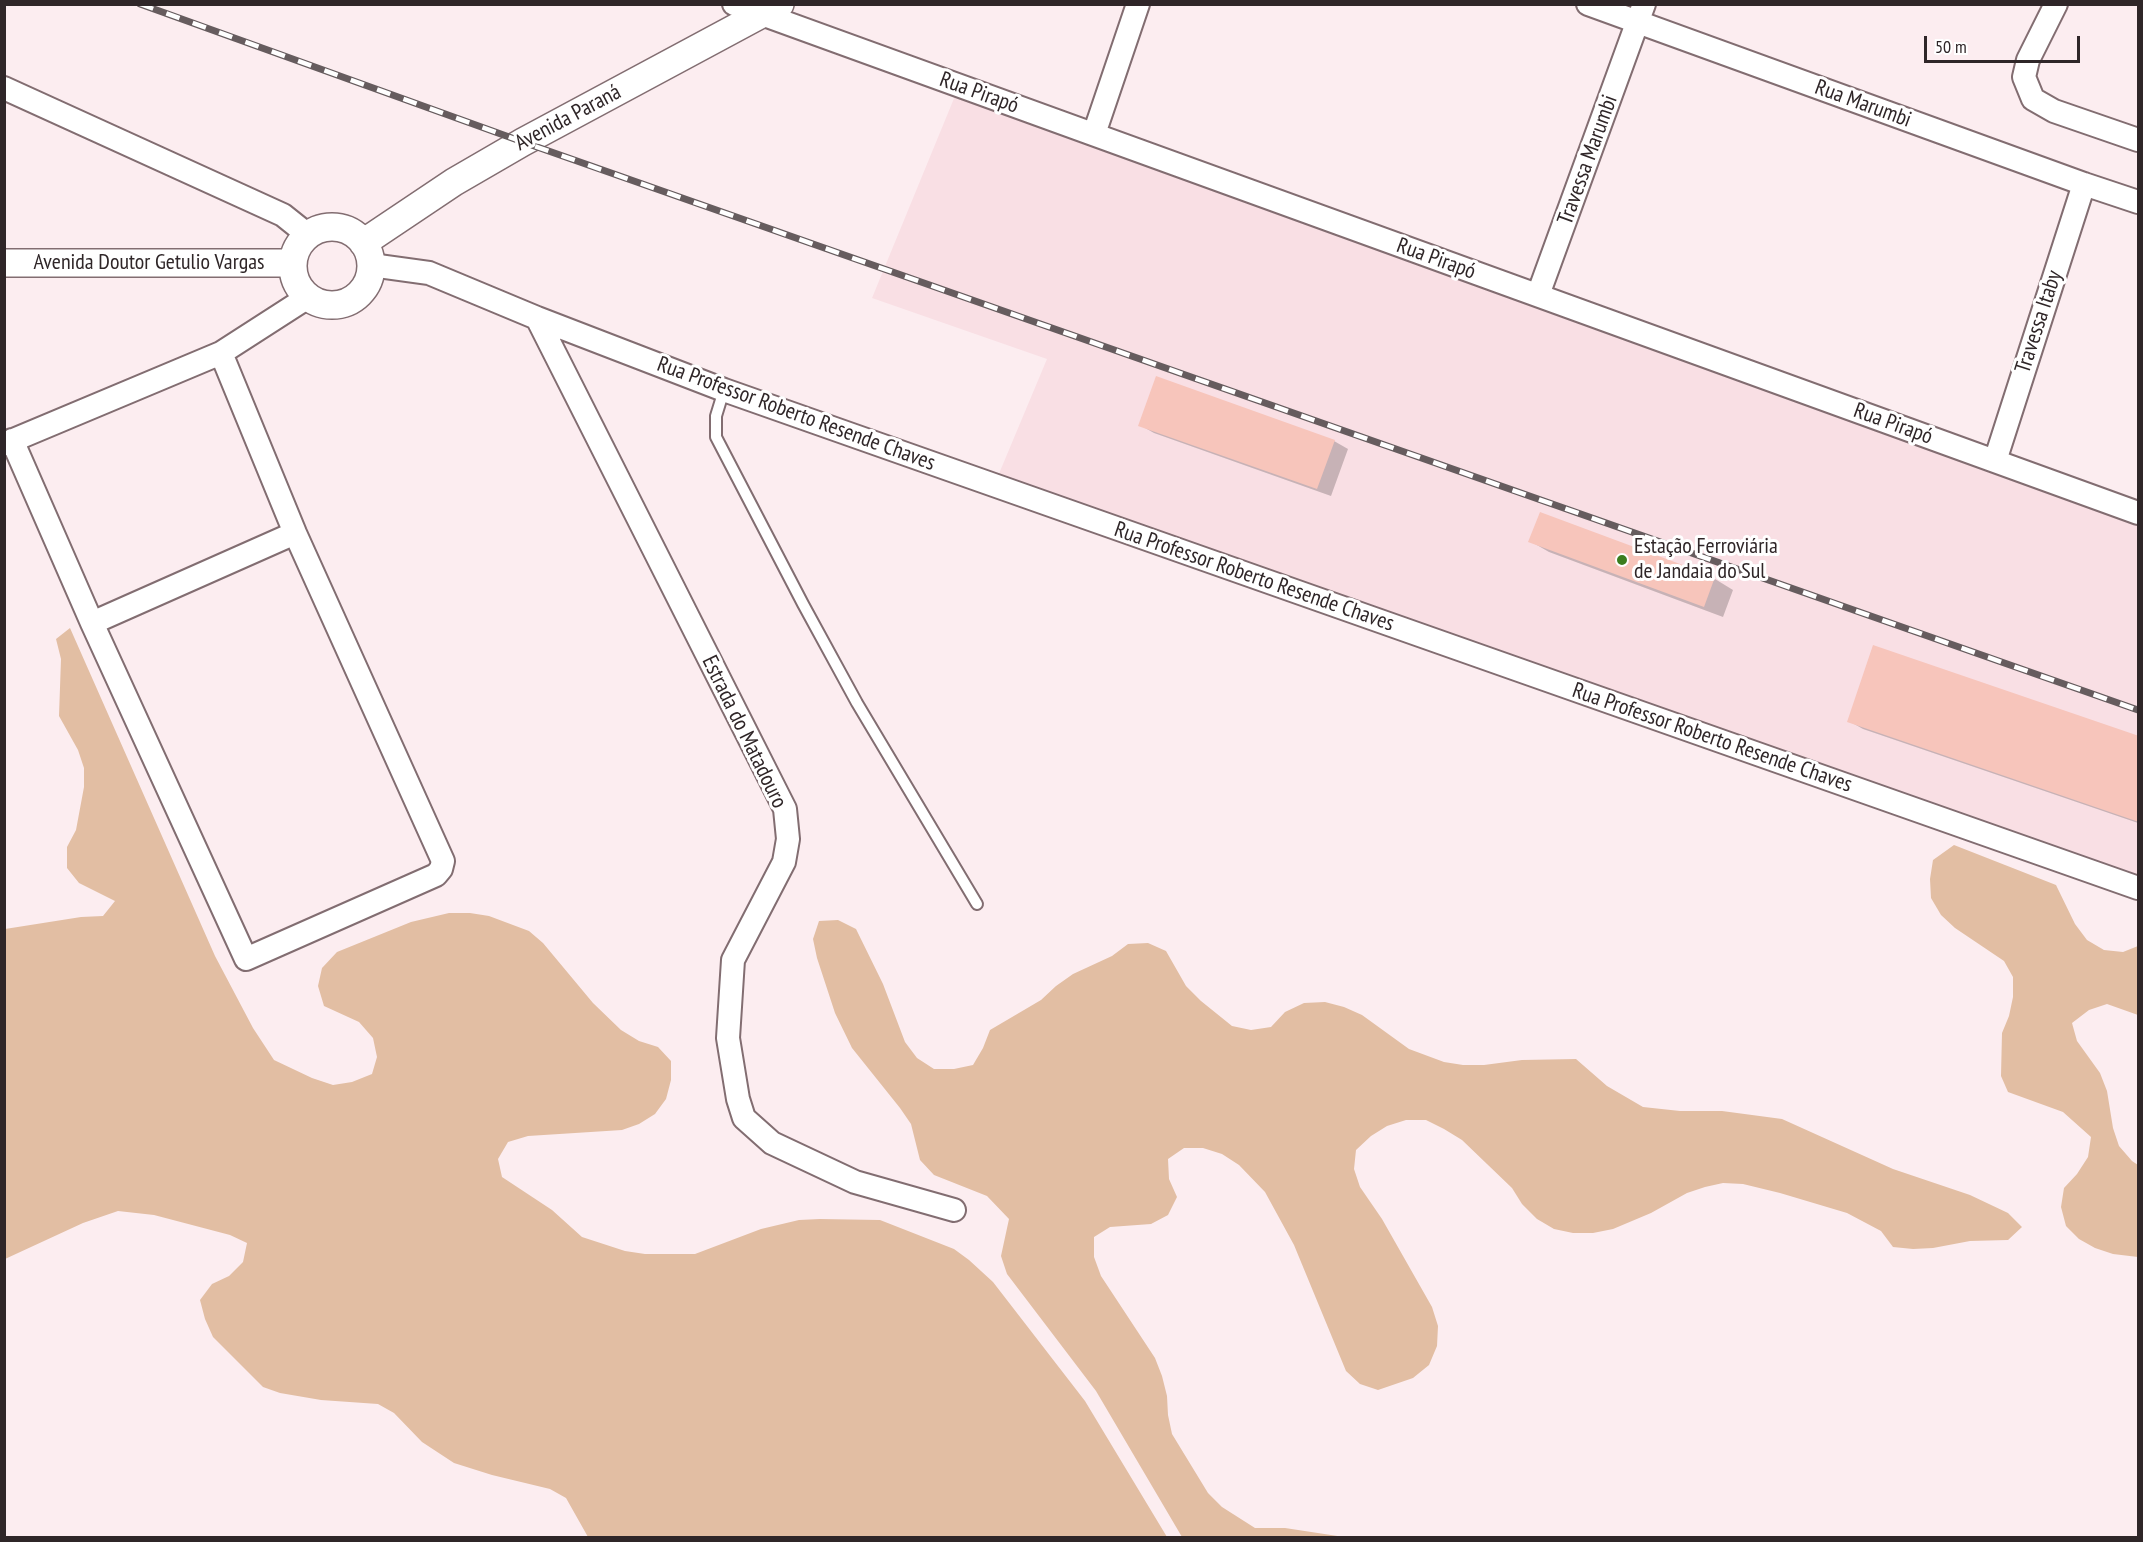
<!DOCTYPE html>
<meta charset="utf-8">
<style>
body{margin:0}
#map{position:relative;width:2143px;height:1542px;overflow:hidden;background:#fcedf0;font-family:"PT Sans Narrow",sans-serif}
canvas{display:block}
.frame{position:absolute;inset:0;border:6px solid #2f2628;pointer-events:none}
.scale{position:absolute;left:1924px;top:36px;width:156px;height:27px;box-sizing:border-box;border:3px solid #2f2628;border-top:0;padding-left:8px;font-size:18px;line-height:21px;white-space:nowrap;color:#2f2628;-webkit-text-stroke:4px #fff;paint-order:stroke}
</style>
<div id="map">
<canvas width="2143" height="1542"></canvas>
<div class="frame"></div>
<div class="scale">50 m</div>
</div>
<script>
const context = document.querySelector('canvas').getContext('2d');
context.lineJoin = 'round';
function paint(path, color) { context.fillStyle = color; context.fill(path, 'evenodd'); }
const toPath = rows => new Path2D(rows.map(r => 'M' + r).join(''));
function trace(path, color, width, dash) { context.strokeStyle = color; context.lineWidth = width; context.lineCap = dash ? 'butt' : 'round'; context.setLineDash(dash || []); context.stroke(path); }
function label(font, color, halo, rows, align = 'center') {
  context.font = font + ' "PT Sans Narrow",sans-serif'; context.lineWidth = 6; context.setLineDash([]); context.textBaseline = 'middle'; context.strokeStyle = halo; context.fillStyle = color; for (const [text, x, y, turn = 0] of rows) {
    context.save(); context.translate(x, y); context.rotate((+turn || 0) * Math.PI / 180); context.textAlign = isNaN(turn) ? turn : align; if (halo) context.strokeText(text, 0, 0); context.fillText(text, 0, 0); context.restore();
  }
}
paint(toPath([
 [955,96,2138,523,2138,878,998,476,1047,359,872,298]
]), '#f9dfe4');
paint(toPath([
 [70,628,215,956,253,1028,274,1060,312,1078,333,1085,352,1082,372,1074,377,1057,373,1038,359,1022,324,1006,318,986,322,968,337,952,411,922,449,913,470,913,489,916,529,931,543,943,593,1003,621,1030,639,1041,658,1047,671,1061,671,1080,666,1099,655,1114,639,1124,622,1130,528,1136,508,1142,498,1159,502,1177,552,1210,582,1237,625,1251,645,1254,695,1254,761,1229,799,1220,820,1219,880,1220,954,1249,969,1260,993,1282,1085,1401,1167,1537,588,1537,566,1498,550,1489,492,1475,454,1463,422,1442,394,1413,378,1404,321,1400,280,1393,263,1387,213,1337,205,1319,200,1300,212,1284,229,1276,243,1262,247,1243,230,1235,154,1215,118,1211,83,1223,5,1259,5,929,81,917,103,916,115,901,79,883,67,868,67,847,76,830,84,787,84,768,78,750,59,716,61,659,56,639],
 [1954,845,2056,885,2075,924,2087,940,2104,950,2123,952,2138,946,2138,1015,2107,1004,2089,1010,2072,1023,2077,1041,2100,1073,2107,1091,2113,1128,2119,1146,2132,1161,2138,1165,2138,1257,2113,1254,2095,1248,2079,1239,2066,1226,2061,1207,2064,1188,2077,1174,2088,1157,2091,1137,2063,1112,2008,1092,2001,1076,2002,1033,2009,1016,2013,997,2013,977,2004,961,1955,928,1941,915,1931,898,1930,879,1933,860],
 [838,920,856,929,883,984,905,1042,917,1058,934,1069,954,1069,973,1065,983,1048,990,1030,1041,1000,1056,986,1073,974,1112,956,1128,944,1148,943,1166,951,1186,986,1201,1001,1232,1026,1251,1030,1271,1027,1285,1012,1304,1003,1325,1002,1344,1007,1362,1015,1409,1049,1444,1062,1463,1065,1484,1065,1522,1060,1576,1059,1607,1086,1643,1107,1680,1111,1722,1111,1782,1119,1893,1169,1970,1195,2008,1213,2022,1227,2008,1240,1970,1241,1933,1248,1913,1249,1893,1247,1881,1231,1847,1213,1780,1193,1743,1184,1723,1183,1705,1187,1687,1193,1651,1213,1613,1229,1593,1233,1573,1233,1554,1229,1537,1219,1522,1204,1512,1188,1462,1140,1444,1129,1426,1120,1406,1120,1387,1126,1371,1136,1356,1150,1354,1169,1360,1187,1382,1219,1432,1307,1438,1326,1437,1346,1429,1365,1413,1378,1378,1390,1360,1384,1346,1371,1294,1245,1265,1192,1239,1165,1222,1154,1203,1148,1184,1148,1168,1159,1169,1179,1177,1197,1168,1215,1151,1224,1110,1227,1094,1237,1094,1257,1101,1276,1155,1358,1162,1376,1167,1396,1168,1415,1172,1434,1208,1493,1222,1507,1255,1528,1285,1528,1344,1537,1182,1537,1096,1391,1007,1274,1001,1256,1009,1219,987,1196,934,1175,920,1160,911,1124,900,1108,852,1048,835,1013,817,958,813,939,819,921]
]), '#e2bea3');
paint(toPath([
 [1140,425,1334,441,1348,449,1331,496,1154,433],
 [1540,514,1715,579,1733,590,1723,617,1549,552,1530,541],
 [1849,721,2138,738,2138,823,1863,729]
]), '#0003');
paint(toPath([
 [1156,376,1335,440,1317,489,1138,426],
 [1540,512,1715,577,1704,607,1528,542],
 [1873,645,2139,736,2139,822,1847,722]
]), '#f7c5bb');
const service = toPath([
 [724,390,716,416,716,437,803,604,857,703,977,904]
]);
const minor = toPath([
 [734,4,2138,513],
 [1588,4,2084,184,2138,202],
 [2056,4,2028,60,2024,77,2033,99,2054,111,2138,140],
 [4,88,283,215,308,235],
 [1094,134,1138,4],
 [371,265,429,273,537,318,724,390,2138,888],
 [1538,295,1644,4],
 [537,318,785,809,788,839,784,862,733,960,728,1038,738,1099,744,1118,772,1143,855,1182,954,1210],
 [12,440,92,623,246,959,436,875,441,869,443,861,295,533,221,353],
 [4,444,221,353,308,297],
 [1995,461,2084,184],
 [92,623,295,533]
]);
const tertiary = toPath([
 '293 266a39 39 0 1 1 78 0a39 39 0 1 1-78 0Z',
 [363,243,454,182,523,142,780,4],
 [4,263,293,263]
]);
trace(service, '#826d71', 14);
trace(minor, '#826d71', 26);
trace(tertiary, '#826d71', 30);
trace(service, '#fff', 10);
trace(minor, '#fff', 22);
trace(tertiary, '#fff', 27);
const rail = toPath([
 [140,4,523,142,2138,710]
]);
trace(rail, '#665c5e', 7);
trace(rail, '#fff', 4.5, [14]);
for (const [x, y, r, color] of [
 [1622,560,6,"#3b7d1e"]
]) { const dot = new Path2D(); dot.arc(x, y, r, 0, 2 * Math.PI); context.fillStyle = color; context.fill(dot); trace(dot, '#fff', 2); }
label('22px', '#2f2628', '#fff', [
 ["Rua Pirapó",979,93,20],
 ["Rua Marumbi",1863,104,20],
 ["Avenida Paraná",568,118,-28],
 ["Travessa Marumbi",1588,160,-70],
 ["Rua Pirapó",1436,259,20],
 ["Avenida Doutor Getulio Vargas",149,263],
 ["Travessa Itaby",2039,322,-72],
 ["Rua Professor Roberto Resende Chaves",796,414,20],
 ["Rua Pirapó",1893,424,20],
 ["Rua Professor Roberto Resende Chaves",1254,577,19],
 ["Estrada do Matadouro",744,732,64],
 ["Rua Professor Roberto Resende Chaves",1712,738,19]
]);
label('22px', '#2f2628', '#fff', [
 ["Estação Ferroviária",1634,547],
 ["de Jandaia do Sul",1634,572]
], 'left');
</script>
